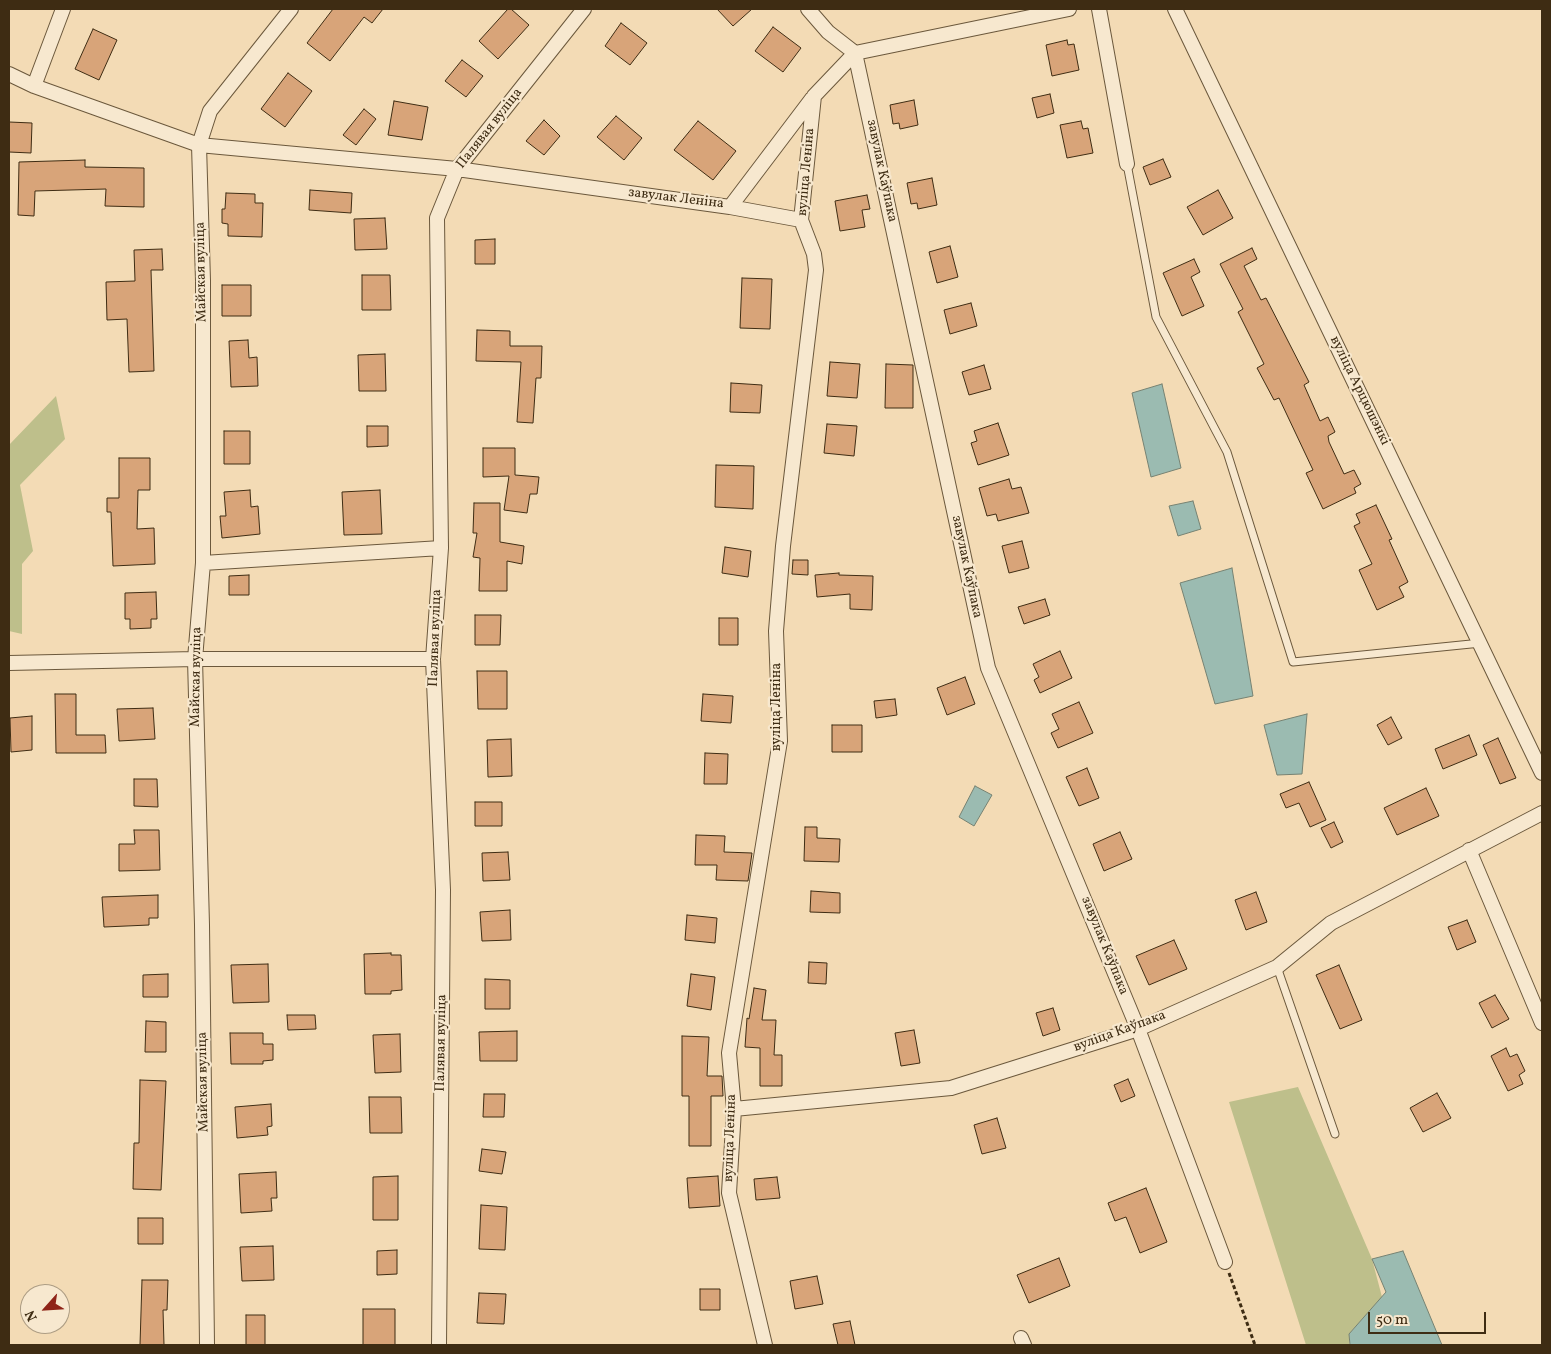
<!DOCTYPE html>
<meta charset="utf-8">
<style>
body{margin:0}
#map{position:relative;width:1551px;height:1354px;overflow:hidden;background:#f3dbb5;font-family:Vollkorn,serif}
canvas{display:block}
.frame{position:absolute;inset:0;border:10px solid #3e2c13;pointer-events:none}
.north{position:absolute;left:20px;top:1284px;width:50px;height:50px;box-sizing:border-box;background:#f7e8cf;border:1px solid #ad9d84;border-radius:50%;rotate:244deg;font-size:14px;font-weight:700;line-height:20px;text-align:center;color:#3e2c13}
.north::after{content:'';display:block;margin:auto;width:18px;height:22px;background:#8f2418;clip-path:polygon(50% 0,100% 100%,50% 72%,0 100%)}
.scale{position:absolute;left:1368px;top:1312px;width:118px;height:22px;box-sizing:border-box;border:2px solid #3e2c13;border-top:0;padding-left:6px;font-size:15px;line-height:18px;white-space:nowrap;color:#3e2c13;-webkit-text-stroke:4px #f7e8cf;paint-order:stroke}
</style>
<div id="map">
<canvas width="1551" height="1354"></canvas>
<div class="frame"></div>
<div class="north">N</div>
<div class="scale">50 m</div>
</div>
<script>
const context = document.querySelector('canvas').getContext('2d');
context.lineJoin = 'round';
function paint(path, color) { context.fillStyle = color; context.fill(path, 'evenodd'); }
const toPath = rows => new Path2D(rows.map(r => 'M' + r).join(''));
function trace(path, color, width, dash) { context.strokeStyle = color; context.lineWidth = width; context.lineCap = dash ? 'butt' : 'round'; context.setLineDash(dash || []); context.stroke(path); }
function label(font, color, halo, rows, align = 'center') {
  context.font = font + ' Vollkorn,serif'; context.lineWidth = 4.5; context.setLineDash([]); context.textBaseline = 'middle'; context.strokeStyle = halo; context.fillStyle = color; for (const [text, x, y, turn = 0] of rows) {
    context.save(); context.translate(x, y); context.rotate((+turn || 0) * Math.PI / 180); context.textAlign = isNaN(turn) ? turn : align; if (halo) context.strokeText(text, 0, 0); context.fillText(text, 0, 0); context.restore();
  }
}
paint(toPath([
 [56,396,65,439,20,485,33,551,22,564,22,634,9,631,9,445],
 [1298,1087,1372,1259,1382,1297,1349,1334,1349,1345,1306,1345,1229,1102]
]), '#bebf8b');
const water = toPath([
 [1162,384,1181,468,1151,477,1132,393,1162,384],
 [1193,501,1201,529,1178,536,1169,506,1193,501],
 [1232,568,1253,696,1215,704,1180,583,1232,568],
 [1307,714,1302,774,1277,775,1264,725,1307,714],
 [975,786,992,795,974,826,959,817,975,786],
 [1403,1251,1442,1345,1350,1345,1349,1334,1386,1292,1372,1259,1403,1251]
]);
paint(water, '#9bbbb1');
trace(water, '#768272', 1);
const building = toPath([
 [333,9,383,9,372,23,364,17,330,61,307,43,333,9],
 [508,9,511,9,529,25,498,59,479,41,508,9],
 [717,9,752,9,733,26,717,9],
 [621,23,647,43,630,65,605,46,621,23],
 [773,27,801,48,783,72,755,51,773,27],
 [93,29,117,40,99,80,75,69,93,29],
 [1067,40,1068,45,1074,44,1079,70,1052,76,1046,45,1067,40],
 [462,60,483,76,466,97,445,81,462,60],
 [288,73,312,91,285,127,261,109,288,73],
 [1050,94,1054,113,1037,118,1032,98,1050,94],
 [914,100,918,125,900,129,899,123,893,124,890,105,914,100],
 [394,101,428,107,422,140,388,135,394,101],
 [364,109,376,119,356,145,343,135,364,109],
 [616,116,642,138,624,160,597,137,616,116],
 [544,120,560,136,544,155,526,141,544,120],
 [698,121,736,151,713,180,674,150,698,121],
 [1081,121,1083,129,1088,128,1093,153,1067,158,1060,125,1081,121],
 [9,122,32,123,31,153,9,152,9,122],
 [1163,159,1171,177,1150,185,1143,167,1163,159],
 [85,160,85,167,144,168,144,207,105,206,106,189,35,191,34,216,18,215,19,162,85,160],
 [932,178,937,205,918,209,917,203,911,204,907,183,932,178],
 [310,190,352,193,351,213,309,210,310,190],
 [1218,190,1233,218,1203,235,1187,207,1218,190],
 [226,193,255,194,255,203,263,203,262,237,228,236,228,224,222,223,222,209,225,209,226,193],
 [867,195,870,209,862,210,865,227,840,231,835,201,867,195],
 [385,218,387,249,355,250,354,219,385,218],
 [495,239,495,264,475,264,475,240,495,239],
 [950,246,958,277,937,283,929,252,950,246],
 [1252,248,1257,259,1244,266,1261,300,1266,298,1309,382,1304,385,1320,421,1328,417,1335,432,1328,436,1329,442,1344,474,1354,470,1361,484,1354,488,1356,493,1323,509,1306,473,1313,470,1279,398,1274,400,1257,368,1264,364,1238,312,1243,309,1220,264,1252,248],
 [162,249,163,270,151,270,154,371,129,372,127,319,107,320,106,282,135,281,134,250,162,249],
 [1194,259,1200,272,1191,277,1204,306,1182,316,1163,273,1194,259],
 [362,275,390,275,391,310,362,310,362,275],
 [742,278,772,279,770,329,740,328,742,278],
 [222,285,251,285,251,316,222,316,222,285],
 [971,303,977,326,950,334,944,310,971,303],
 [477,330,510,331,510,346,542,346,541,378,536,378,533,423,517,422,521,362,476,361,477,330],
 [248,340,249,358,257,357,258,386,231,387,229,341,248,340],
 [385,354,386,391,359,391,358,355,385,354],
 [830,362,860,364,857,398,827,396,830,362],
 [886,364,913,365,913,408,885,408,886,364],
 [984,365,991,389,969,395,962,372,984,365],
 [731,383,762,385,760,413,730,412,731,383],
 [998,423,1009,455,978,465,971,443,977,441,974,431,998,423],
 [827,424,857,426,854,456,824,453,827,424],
 [367,426,388,426,388,446,367,447,367,426],
 [224,431,250,431,250,464,224,464,224,431],
 [483,448,515,448,515,475,539,477,537,494,530,494,527,513,504,510,509,476,483,477,483,448],
 [119,458,150,458,150,490,138,490,137,529,154,528,155,564,113,566,111,512,107,512,107,498,119,498,119,458],
 [716,465,754,466,753,509,715,507,716,465],
 [1009,479,1012,489,1021,487,1029,513,998,521,996,514,987,516,979,488,1009,479],
 [250,490,251,507,258,506,260,534,222,538,220,516,226,516,224,492,250,490],
 [380,490,382,534,344,535,342,492,380,490],
 [474,503,500,503,500,542,524,546,522,564,507,561,507,591,479,591,480,558,473,557,477,533,473,533,474,503],
 [1376,505,1392,539,1389,540,1408,582,1399,587,1404,597,1377,610,1359,570,1372,564,1354,526,1360,523,1356,514,1376,505],
 [1022,541,1029,568,1009,573,1002,546,1022,541],
 [725,547,751,551,748,577,722,573,725,547],
 [793,560,808,560,808,575,792,574,793,560],
 [839,573,839,575,873,576,872,610,850,609,850,594,817,597,815,575,839,573],
 [249,575,249,595,229,595,229,576,249,575],
 [156,592,157,619,151,619,151,628,130,629,130,619,125,619,125,593,156,592],
 [1045,599,1050,615,1024,624,1018,607,1045,599],
 [475,615,501,615,500,645,475,645,475,615],
 [719,618,738,618,738,645,719,645,719,618],
 [1060,651,1072,678,1040,693,1034,680,1039,677,1033,664,1060,651],
 [477,671,507,671,507,709,478,709,477,671],
 [965,677,975,704,947,715,937,688,965,677],
 [55,694,76,694,76,735,105,735,106,753,56,753,55,694],
 [703,694,733,696,731,723,701,721,703,694],
 [895,699,897,715,876,718,874,701,895,699],
 [1079,702,1093,733,1058,748,1051,733,1059,729,1052,714,1079,702],
 [153,708,155,739,119,741,117,709,153,708],
 [32,716,32,750,11,752,10,718,32,716],
 [1391,717,1402,738,1388,745,1377,725,1391,717],
 [832,725,862,725,862,752,832,752,832,725],
 [1469,735,1477,755,1443,769,1435,749,1469,735],
 [1498,738,1516,778,1500,784,1483,745,1498,738],
 [511,739,512,776,488,777,487,740,511,739],
 [705,753,728,754,727,784,704,784,705,753],
 [1087,768,1099,798,1079,806,1066,777,1087,768],
 [134,779,157,779,158,807,134,806,134,779],
 [1309,782,1326,820,1310,827,1299,803,1286,808,1280,794,1309,782],
 [1426,788,1439,816,1397,835,1384,808,1426,788],
 [475,802,502,802,502,826,475,826,475,802],
 [1334,822,1343,842,1331,848,1321,828,1334,822],
 [805,827,817,827,817,838,840,839,839,862,804,861,805,827],
 [134,830,159,830,160,870,119,871,119,844,135,844,134,830],
 [1120,832,1132,859,1104,871,1093,844,1120,832],
 [696,835,725,836,724,852,752,853,748,881,716,880,717,865,695,865,696,835],
 [508,852,510,880,483,881,482,853,508,852],
 [811,891,840,893,840,913,810,912,811,891],
 [1256,892,1267,922,1246,930,1235,900,1256,892],
 [158,895,158,918,149,918,149,925,104,927,102,897,158,895],
 [510,910,511,940,482,941,480,912,510,910],
 [687,915,717,918,715,943,685,940,687,915],
 [1467,920,1476,942,1457,950,1448,927,1467,920],
 [1174,940,1187,969,1149,985,1136,956,1174,940],
 [391,953,391,955,401,955,402,990,391,991,391,994,365,994,364,954,391,953],
 [809,962,827,963,826,984,808,983,809,962],
 [268,964,269,1002,233,1003,231,965,268,964],
 [1339,965,1362,1020,1340,1029,1316,975,1339,965],
 [168,974,168,997,143,997,143,975,168,974],
 [691,974,715,977,711,1010,687,1006,691,974],
 [485,979,510,980,510,1009,485,1009,485,979],
 [754,988,766,990,762,1020,776,1020,774,1055,782,1055,782,1086,760,1086,760,1048,745,1047,747,1018,749,1019,754,988],
 [1495,995,1509,1019,1492,1028,1479,1003,1495,995],
 [1053,1008,1060,1030,1043,1036,1036,1013,1053,1008],
 [287,1015,315,1015,316,1029,288,1030,287,1015],
 [146,1021,166,1022,166,1052,145,1052,146,1021],
 [914,1030,920,1063,901,1066,895,1033,914,1030],
 [517,1031,517,1061,480,1061,479,1032,517,1031],
 [230,1033,263,1033,263,1044,273,1044,273,1060,263,1061,263,1064,231,1064,230,1033],
 [400,1034,401,1072,375,1073,373,1035,400,1034],
 [682,1036,709,1037,707,1076,722,1076,723,1096,711,1096,711,1146,689,1146,689,1096,682,1096,682,1036],
 [1506,1048,1510,1057,1517,1054,1525,1071,1519,1075,1523,1084,1508,1091,1491,1056,1506,1048],
 [1128,1079,1135,1096,1121,1102,1114,1085,1128,1079],
 [140,1080,166,1081,161,1190,133,1189,134,1143,139,1143,140,1080],
 [1437,1093,1451,1118,1423,1132,1410,1108,1437,1093],
 [484,1094,505,1094,504,1117,483,1117,484,1094],
 [369,1097,401,1097,402,1133,370,1133,369,1097],
 [271,1104,272,1126,267,1127,268,1135,237,1138,235,1107,271,1104],
 [997,1118,1006,1148,982,1154,974,1125,997,1118],
 [482,1149,506,1152,502,1174,479,1171,482,1149],
 [276,1172,277,1198,271,1198,272,1211,241,1213,239,1174,276,1172],
 [398,1176,398,1220,373,1220,373,1177,398,1176],
 [718,1176,720,1206,689,1208,687,1178,718,1176],
 [777,1177,780,1198,756,1200,754,1179,777,1177],
 [1146,1188,1167,1242,1140,1253,1126,1217,1115,1221,1108,1203,1146,1188],
 [481,1205,507,1207,505,1250,479,1249,481,1205],
 [138,1218,163,1218,163,1244,138,1244,138,1218],
 [273,1246,274,1280,242,1281,240,1247,273,1246],
 [397,1250,397,1274,377,1275,377,1251,397,1250],
 [1059,1258,1070,1286,1029,1303,1017,1275,1059,1258],
 [817,1276,823,1304,795,1309,790,1281,817,1276],
 [142,1280,168,1280,167,1310,163,1310,164,1345,140,1345,142,1280],
 [700,1289,720,1289,720,1310,700,1310,700,1289],
 [479,1293,506,1294,504,1324,477,1323,479,1293],
 [363,1309,395,1309,395,1345,363,1345,363,1309],
 [246,1315,265,1315,265,1345,246,1345,246,1315],
 [850,1321,855,1345,838,1345,833,1324,850,1321]
]);
paint(building, '#d8a479');
trace(building, '#3e2c13', 1);
const lane = toPath([
 [1127,164,1156,317,1227,452,1293,662,1481,643],
 [1277,967,1335,1134]
]);
const street = toPath([
 [1069,9,855,53,988,668,1138,1029,1225,1262],
 [1099,9,1127,164],
 [1175,9,1542,773],
 [9,74,34,86,199,145,457,169,730,207,814,96,855,53,828,32,808,9],
 [34,86,63,9],
 [730,207,801,220],
 [203,563,441,548],
 [9,663,195,659,433,659],
 [1469,850,1542,1023],
 [734,1109,951,1088,1138,1029,1277,967,1331,923,1542,813],
 [1021,1338,1024,1345],
 [207,1345,202,925,195,659,203,563,203,281,199,145,210,111,291,9],
 [439,1345,443,890,433,659,441,548,437,218,457,169,584,9],
 [765,1345,729,1193,734,1109,729,1053,780,741,776,631,783,546,816,270,814,254,801,220,814,96]
]);
trace(lane, '#6b583c', 9);
trace(street, '#6b583c', 16);
trace(toPath([
 [1229,1273,1255,1345]
]), '#3e2c13', 3, [4, 2.5]);
trace(lane, '#f7e8cf', 7);
trace(street, '#f7e8cf', 14);
label('14px', '#3e2c13', '#f7e8cf', [
 ["Палявая вуліца",490,129,-52],
 ["завулак Каўпака",881,171,78],
 ["вуліца Леніна",807,172,-85],
 ["завулак Леніна",676,199,7],
 ["Майская вуліца",202,272,-91],
 ["вуліца Арцюшэнкі",1359,391,64],
 ["завулак Каўпака",966,567,78],
 ["Палявая вуліца",436,638,-88],
 ["Майская вуліца",197,677,-89],
 ["вуліца Леніна",777,707,-90],
 ["завулак Каўпака",1104,946,68],
 ["вуліца Каўпака",1120,1032,-20],
 ["Палявая вуліца",442,1043,-89],
 ["Майская вуліца",204,1082,-91],
 ["вуліца Леніна",731,1138,-88]
]);
</script>
